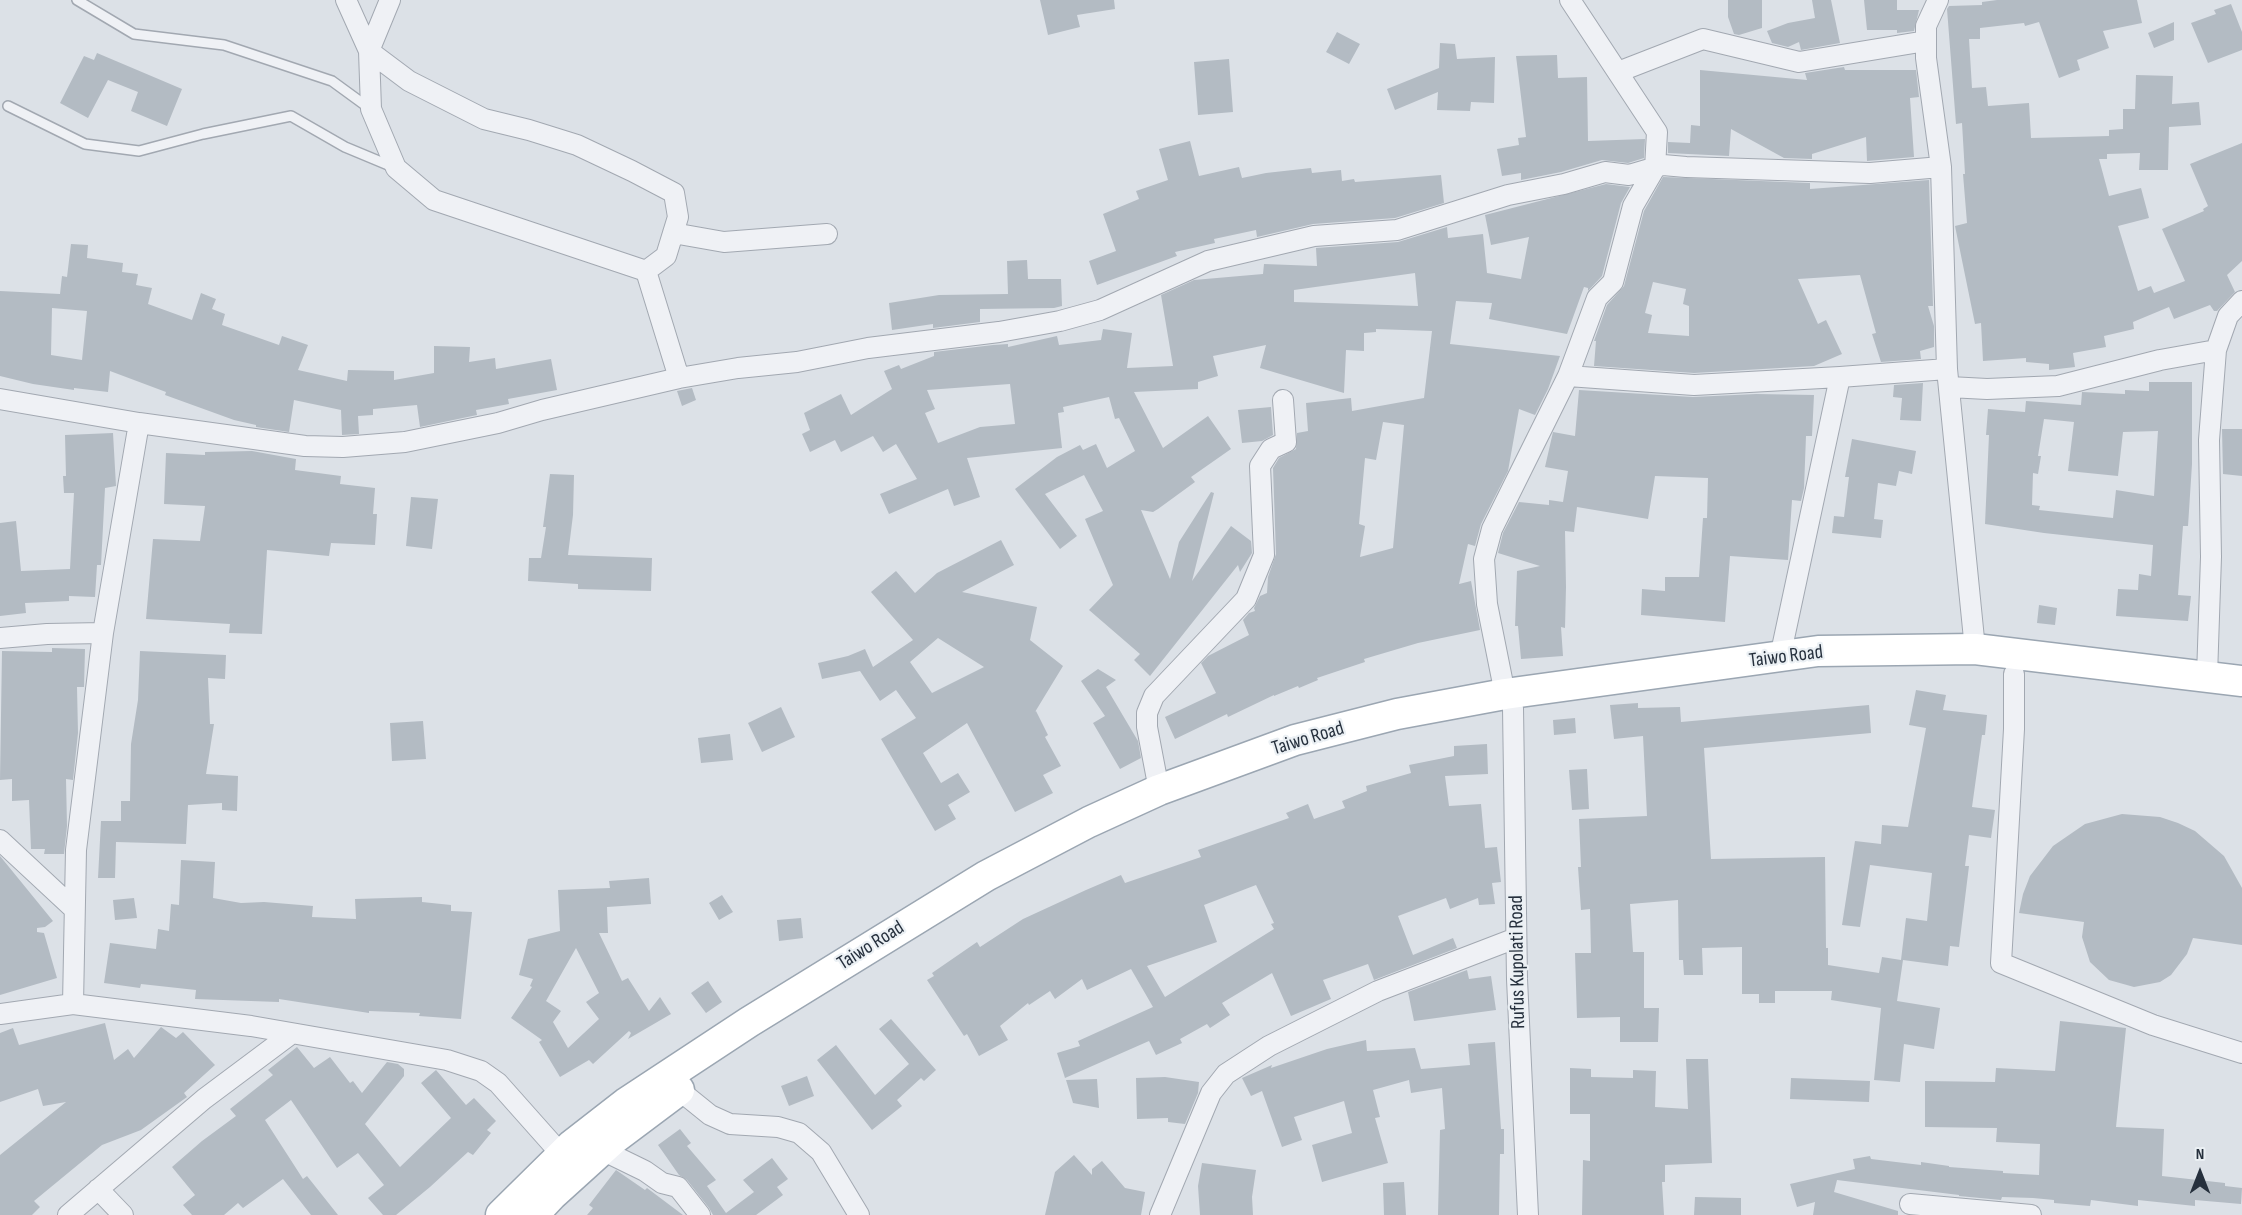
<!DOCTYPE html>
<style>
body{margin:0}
#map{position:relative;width:2242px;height:1215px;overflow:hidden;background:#dce1e7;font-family:"Sofia Sans Condensed",sans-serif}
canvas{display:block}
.north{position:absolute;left:2170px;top:1143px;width:60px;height:60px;-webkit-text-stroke:4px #ebf0f4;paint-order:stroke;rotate:0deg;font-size:16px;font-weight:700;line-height:24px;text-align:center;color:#26303d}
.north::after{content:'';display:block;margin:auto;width:21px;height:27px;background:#26303d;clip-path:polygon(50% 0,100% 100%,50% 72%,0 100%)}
</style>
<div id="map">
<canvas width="2242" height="1215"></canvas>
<div class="north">N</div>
</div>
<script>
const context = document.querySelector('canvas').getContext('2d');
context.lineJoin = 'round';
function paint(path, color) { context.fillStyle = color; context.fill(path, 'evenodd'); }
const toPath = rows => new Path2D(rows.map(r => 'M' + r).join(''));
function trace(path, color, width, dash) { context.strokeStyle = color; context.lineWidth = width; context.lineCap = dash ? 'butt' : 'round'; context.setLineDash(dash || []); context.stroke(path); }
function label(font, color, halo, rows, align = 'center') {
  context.font = font + ' "Sofia Sans Condensed",sans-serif'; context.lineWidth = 4.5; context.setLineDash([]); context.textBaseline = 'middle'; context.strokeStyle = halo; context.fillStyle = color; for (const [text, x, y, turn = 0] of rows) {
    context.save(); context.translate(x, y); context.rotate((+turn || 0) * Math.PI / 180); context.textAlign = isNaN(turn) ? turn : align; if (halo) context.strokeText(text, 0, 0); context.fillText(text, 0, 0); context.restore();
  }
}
paint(toPath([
 [1040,0,1114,0,1115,9,1077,15,1080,27,1048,35],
 [1728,0,1762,0,1762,28,1739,35,1734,34,1728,17],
 [1812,0,1831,0,1840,43,1801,50,1799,42,1788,47,1772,43,1767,31,1788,23,1815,18],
 [1864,0,1897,0,1897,10,1919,10,1914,31,1897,33,1897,30,1867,30],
 [1997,0,2137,0,2142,23,2103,31,2109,48,2077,60,2080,70,2059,78,2039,22,2025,26,2024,23,1980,28,1980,39,1969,39,1972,88,1986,87,1988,106,2029,103,2031,138,2109,136,2109,130,2123,129,2123,109,2135,109,2136,75,2173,76,2172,104,2199,102,2201,125,2169,127,2168,170,2139,170,2140,153,2107,154,2107,159,2099,159,2109,196,2141,188,2149,218,2118,226,2138,291,2151,286,2154,293,2185,281,2162,229,2204,211,2203,209,2208,206,2190,164,2242,143,2242,261,2227,275,2235,292,2217,311,2214,311,2210,305,2174,319,2169,307,2133,322,2134,329,2104,336,2106,347,2073,353,2075,367,2049,370,2049,364,2026,362,2026,358,1983,361,1981,323,1975,324,1955,226,1967,223,1963,174,1965,174,1962,123,1956,124,1947,9,1949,6,1982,5,1982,2],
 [2231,4,2242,32,2242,50,2208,63,2191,23,2216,14,2214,10],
 [2174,22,2174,40,2154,48,2148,33],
 [1337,32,1360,44,1349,64,1326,52],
 [1440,43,1455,44,1457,59,1495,57,1494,103,1471,102,1470,111,1437,110,1438,92,1395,110,1387,89,1439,68],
 [97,53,182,89,167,126,131,111,138,92,108,80,88,118,60,103,84,56,94,60],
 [1557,55,1558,78,1587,77,1588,141,1645,139,1644,158,1628,163,1602,160,1561,172,1521,180,1521,173,1502,176,1497,149,1519,145,1518,138,1526,137,1516,56],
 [1229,59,1233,112,1198,115,1194,62],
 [1844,67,1845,70,1916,70,1919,97,1910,98,1914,157,1867,161,1866,137,1812,154,1812,159,1784,158,1731,129,1729,156,1668,153,1668,142,1690,143,1691,125,1700,126,1700,70,1807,80,1805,73],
 [1190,141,1199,176,1239,167,1242,178,1266,173,1311,168,1312,173,1341,170,1342,181,1354,179,1355,182,1441,175,1444,203,1395,218,1313,224,1257,237,1256,230,1214,239,1215,243,1175,252,1177,256,1097,285,1089,261,1116,251,1103,214,1139,199,1136,191,1168,180,1159,149],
 [1663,177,1810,183,1810,189,1929,180,1933,306,1928,306,1934,326,1934,347,1920,351,1921,359,1881,362,1872,334,1876,333,1860,275,1798,279,1818,324,1826,320,1842,354,1814,366,1694,373,1594,366,1596,341,1594,341,1607,305,1624,286,1644,211],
 [1653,282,1686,289,1683,304,1689,306,1689,336,1648,333,1652,315,1645,313],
 [1606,184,1630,187,1621,203,1602,276,1588,291,1588,288,1584,287,1567,334,1489,319,1492,303,1456,301,1450,344,1560,356,1548,389,1535,415,1519,409,1508,471,1481,524,1475,546,1468,544,1459,584,1471,581,1480,630,1418,643,1364,659,1365,662,1317,678,1318,680,1299,688,1298,686,1274,696,1274,695,1228,717,1227,714,1175,739,1165,717,1216,693,1201,663,1208,656,1249,635,1243,620,1249,613,1255,611,1254,608,1260,596,1267,593,1268,577,1276,554,1273,468,1279,458,1296,449,1297,433,1308,431,1306,403,1351,398,1352,411,1424,398,1432,331,1376,329,1376,332,1364,333,1364,351,1346,350,1344,393,1260,368,1266,345,1213,356,1218,376,1198,382,1198,389,1134,392,1163,448,1208,416,1231,449,1191,477,1195,482,1158,509,1153,512,1141,510,1170,579,1179,542,1211,492,1214,493,1192,581,1231,526,1251,541,1252,553,1240,572,1238,565,1150,676,1134,660,1140,654,1089,610,1113,585,1085,519,1103,511,1084,475,1045,494,1077,536,1060,549,1015,489,1057,457,1080,445,1083,450,1096,444,1107,468,1135,451,1119,418,1115,419,1109,397,1063,407,1064,412,1058,413,1062,448,967,458,980,497,954,506,948,489,889,514,880,494,917,479,896,444,883,452,873,436,841,452,835,440,810,452,802,434,810,430,804,413,841,394,851,415,892,389,884,371,899,365,901,369,934,356,934,352,993,345,1008,344,1008,347,1057,336,1059,345,1101,340,1103,329,1132,333,1127,368,1173,366,1161,295,1194,280,1263,274,1264,264,1317,266,1316,248,1398,242,1447,227,1448,238,1483,234,1487,273,1521,279,1529,237,1491,245,1485,215],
 [1415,273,1418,306,1294,302,1294,290],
 [1010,384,1015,424,980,427,938,443,925,413,935,409,927,390],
 [1383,422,1404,425,1393,548,1360,557,1365,526,1359,524,1365,458,1376,460],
 [71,244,88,245,87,258,123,263,122,272,138,274,136,285,152,288,148,304,192,320,201,293,216,299,212,309,225,314,222,325,279,345,282,336,308,345,298,370,347,381,348,370,394,371,394,380,434,373,434,346,470,347,469,362,495,358,496,369,551,359,557,390,508,399,509,404,476,410,477,415,420,427,417,405,373,409,373,415,358,416,359,434,342,435,341,410,294,400,289,432,256,427,256,425,234,420,165,395,166,392,110,371,108,392,74,388,74,390,33,384,0,376,0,291,60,294,62,276,67,277],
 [52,308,87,311,82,360,51,355],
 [1027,260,1028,279,1061,279,1062,306,1054,308,980,309,980,322,933,328,933,324,892,330,889,303,939,295,1008,294,1007,261],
 [2149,382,2192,382,2192,464,2188,526,2183,526,2178,595,2191,596,2188,621,2116,616,2118,589,2138,590,2139,574,2151,576,2153,545,2044,533,1985,524,1989,435,1986,435,1988,409,2025,412,2026,401,2081,405,2082,392,2125,394,2125,390,2149,391],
 [2044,419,2074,422,2068,471,2118,476,2123,432,2158,431,2154,496,2116,490,2113,518,2039,510,2040,506,2032,505,2033,473,2038,474,2041,456,2038,456],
 [1923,383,1921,421,1900,420,1902,398,1893,397,1894,385],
 [692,388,696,400,682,406,677,391],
 [1579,390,1693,397,1756,394,1814,395,1812,436,1806,436,1804,488,1801,501,1792,500,1788,560,1730,556,1725,622,1641,615,1642,589,1665,591,1665,577,1699,577,1703,518,1707,518,1708,478,1655,476,1648,519,1577,507,1574,532,1565,531,1566,587,1565,628,1561,627,1563,656,1521,659,1518,626,1515,626,1517,571,1540,566,1498,553,1503,533,1519,502,1549,505,1549,500,1563,502,1568,471,1545,467,1553,432,1575,436],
 [1271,407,1273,435,1262,441,1242,443,1238,410],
 [2222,429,2242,429,2242,476,2223,474],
 [113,433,116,486,105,488,101,565,97,565,95,597,69,596,69,601,25,603,26,613,0,616,0,523,16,521,21,571,70,569,74,493,64,493,63,476,66,476,65,435],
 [1852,439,1916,451,1912,474,1899,471,1896,486,1878,483,1874,519,1883,520,1881,538,1832,533,1834,516,1844,517,1849,477,1845,477],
 [252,451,296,459,295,470,341,476,340,484,375,488,373,514,377,514,375,545,331,543,329,556,267,550,262,634,229,633,230,624,146,619,153,539,200,541,205,506,164,504,166,453,205,455,205,452],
 [550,474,574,475,573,515,568,555,652,558,651,591,578,589,578,584,528,581,529,558,541,558,546,527,543,527],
 [411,497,438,499,432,549,406,546],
 [1001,540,1014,565,962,592,1037,607,1030,640,1063,666,1035,712,1036,711,1048,735,1045,737,1061,766,1043,775,1053,793,1015,812,967,723,923,753,941,783,958,773,970,792,948,805,956,819,935,831,881,739,916,718,896,690,880,701,860,671,822,679,818,663,848,656,865,649,873,667,913,640,871,592,896,571,915,593,937,573],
 [938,638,984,667,932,693,910,662],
 [2039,605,2057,608,2055,625,2037,623],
 [52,648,85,649,84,687,77,687,78,733,73,780,66,779,67,826,64,854,44,854,45,849,31,849,29,800,12,801,12,779,0,780,2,651,52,652],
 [140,651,226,655,225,679,208,678,210,724,214,724,206,774,238,776,237,811,222,810,222,803,188,805,186,844,116,842,115,878,98,878,101,821,121,821,121,801,130,801,131,744,138,700],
 [1098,669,1116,680,1106,687,1138,741,1141,758,1120,769,1093,723,1105,716,1081,681],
 [1916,690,1946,695,1943,710,1987,715,1985,735,1982,735,1972,807,1995,810,1991,838,1969,835,1965,866,1969,866,1959,947,1950,946,1948,966,1903,960,1897,1001,1940,1008,1934,1049,1904,1044,1900,1082,1874,1080,1881,1008,1831,1000,1832,991,1775,991,1775,1003,1759,1003,1759,994,1742,994,1742,947,1702,948,1703,975,1684,975,1683,960,1679,960,1678,900,1630,904,1633,952,1644,952,1644,1008,1659,1008,1658,1042,1620,1042,1620,1017,1577,1018,1575,953,1591,953,1590,909,1581,910,1578,867,1581,867,1579,819,1647,816,1643,736,1614,739,1610,705,1638,703,1638,708,1680,707,1681,722,1869,705,1871,733,1704,748,1711,859,1825,857,1826,948,1828,948,1828,965,1879,973,1882,957,1901,960,1906,918,1927,921,1932,873,1870,865,1860,927,1842,925,1855,841,1881,844,1882,825,1908,827,1926,728,1909,725],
 [781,707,795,737,762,752,748,723],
 [1575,718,1576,733,1554,735,1553,720],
 [423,721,426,759,392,761,390,723],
 [730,734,733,760,701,763,698,738],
 [1487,744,1488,774,1445,776,1449,806,1481,804,1485,848,1497,847,1501,882,1492,883,1495,904,1479,905,1478,898,1450,909,1446,898,1398,916,1413,955,1453,938,1457,948,1374,980,1368,964,1323,980,1331,999,1291,1016,1272,973,1222,1003,1230,1015,1210,1028,1207,1024,1180,1039,1182,1043,1156,1055,1149,1041,1065,1078,1057,1053,1080,1046,1078,1041,1153,1007,1131,969,1087,990,1082,979,1055,999,1050,991,1029,1005,1028,1003,1000,1026,1008,1040,979,1056,967,1034,964,1036,927,980,934,976,932,973,977,942,980,947,1023,919,1086,890,1121,875,1125,883,1201,857,1198,850,1289,818,1286,813,1308,804,1314,819,1345,808,1342,801,1367,791,1366,786,1411,773,1409,765,1454,756,1454,746],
 [1256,885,1274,923,1271,924,1274,929,1165,997,1147,966,1217,942,1204,905],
 [1587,769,1589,809,1572,810,1569,770],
 [2122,814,2160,817,2178,823,2195,831,2224,856,2242,888,2242,945,2193,938,2187,954,2171,975,2160,982,2134,987,2109,980,2090,962,2082,937,2084,922,2019,913,2023,894,2030,876,2053,846,2085,824],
 [0,856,53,921,45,927,37,928,37,932,44,933,57,978,0,995],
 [181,860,215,862,213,898,241,903,264,902,313,906,312,917,356,919,355,899,422,897,422,902,451,905,451,911,472,912,461,1019,419,1016,420,1013,369,1011,369,1013,279,999,279,1002,195,999,196,990,141,984,140,988,104,983,110,943,156,949,158,929,169,931,171,904,179,905],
 [649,878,651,904,607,907,608,933,599,933,622,981,628,978,649,1011,660,997,671,1014,628,1039,631,1033,629,1031,593,1064,589,1060,560,1077,539,1042,542,1040,511,1018,532,987,530,986,533,979,519,975,528,939,560,931,558,890,610,888,609,881],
 [576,948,599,993,586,1002,599,1019,568,1048,553,1022,561,1011,546,1001],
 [722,895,733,912,719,920,709,903],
 [134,898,137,918,115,920,113,900],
 [801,918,803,938,779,941,777,920],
 [1467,970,1469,979,1491,976,1496,1010,1414,1021,1408,992],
 [708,981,722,1002,706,1013,691,993],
 [891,1019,936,1070,924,1081,921,1078,897,1100,902,1106,872,1130,817,1060,836,1045,875,1095,909,1064,879,1029],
 [2060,1021,2126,1028,2116,1127,2164,1129,2162,1176,2225,1183,2225,1186,2242,1188,2241,1204,2195,1200,2195,1206,2138,1200,2138,1206,2091,1200,2090,1206,2054,1203,2054,1200,2033,1198,2002,1197,2001,1200,1959,1196,1959,1195,1837,1180,1834,1192,1898,1211,1898,1215,1813,1215,1815,1202,1797,1207,1790,1184,1855,1169,1853,1159,1870,1156,1871,1159,1921,1165,1921,1162,1949,1166,1949,1167,2003,1171,2003,1173,2039,1175,2040,1144,1996,1142,1997,1128,1925,1127,1925,1081,1995,1082,1996,1068,2055,1071],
 [105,1023,114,1060,128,1049,134,1058,161,1027,176,1038,183,1032,215,1065,184,1093,187,1097,141,1130,102,1145,34,1201,40,1207,32,1215,0,1215,0,1155,66,1102,43,1106,38,1089,0,1102,0,1033,13,1028,19,1045],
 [1366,1040,1367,1051,1415,1048,1421,1069,1470,1065,1468,1044,1495,1042,1501,1129,1504,1129,1504,1154,1500,1154,1499,1215,1438,1215,1440,1130,1445,1129,1442,1088,1411,1093,1409,1080,1373,1090,1380,1117,1375,1118,1388,1163,1322,1182,1312,1145,1352,1133,1344,1101,1294,1117,1302,1140,1282,1147,1262,1091,1251,1096,1242,1078,1272,1065,1271,1068,1327,1049],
 [297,1047,314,1068,330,1057,350,1083,353,1081,362,1093,387,1062,398,1064,404,1069,404,1076,365,1124,400,1167,451,1118,421,1083,436,1070,466,1105,474,1098,496,1121,487,1130,491,1133,473,1155,468,1152,430,1187,396,1215,383,1215,368,1198,384,1185,358,1153,337,1168,291,1100,265,1120,303,1179,307,1176,338,1215,311,1215,283,1179,243,1208,238,1203,224,1215,192,1215,183,1205,195,1195,172,1167,202,1141,236,1116,230,1109,273,1075,268,1070],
 [1686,1059,1708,1059,1712,1163,1665,1165,1665,1182,1662,1182,1664,1215,1582,1215,1583,1160,1590,1161,1590,1114,1570,1114,1570,1068,1591,1069,1591,1077,1633,1078,1633,1070,1656,1071,1655,1107,1688,1109],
 [807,1076,814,1096,789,1106,781,1086],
 [1165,1077,1199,1082,1198,1093,1185,1124,1168,1122,1168,1118,1137,1119,1136,1078],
 [1791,1078,1870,1081,1869,1102,1790,1099],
 [1097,1079,1099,1108,1073,1103,1066,1080],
 [680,1129,691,1143,687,1146,716,1180,707,1186,726,1213,754,1192,743,1180,772,1158,788,1179,777,1187,783,1195,756,1215,713,1215,709,1208,687,1180,679,1175,658,1145],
 [1074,1155,1092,1175,1092,1169,1102,1161,1125,1188,1145,1192,1141,1215,1045,1215,1055,1172],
 [1202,1163,1256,1170,1252,1197,1253,1215,1200,1215,1198,1186],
 [616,1170,645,1190,647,1188,683,1215,587,1215,593,1208,589,1205],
 [1404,1182,1406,1215,1384,1215,1383,1183],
 [1695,1197,1741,1198,1741,1215,1694,1215]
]), '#b3bbc3');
const lane = toPath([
 [77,0,134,34,224,45,332,81,369,108],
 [8,106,85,144,139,151,203,134,291,116,345,147,393,167]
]);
const street = toPath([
 [346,0,369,51,409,81,484,119,529,130,577,145,632,171,674,193,678,217,666,256,646,271],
 [390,0,369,51,371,109,396,168,434,200,646,271,679,378],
 [1938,0,1926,26,1926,58,1941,167,1947,369,1975,649],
 [1618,72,1703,39,1799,62,1926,41],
 [673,233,724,242,827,234],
 [1568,376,1694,385,1840,377,1947,369],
 [1949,387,1987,389,2058,386,2160,360,2216,350],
 [0,399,139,423,305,446,343,447,405,442,498,423,542,410,679,378,738,368,797,362,868,348,999,332,1060,321,1100,310,1208,261,1314,236,1397,230,1508,195,1564,184,1605,172,1629,175,1663,165,1686,167,1870,173,1941,167],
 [0,638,47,634,103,633],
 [1780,657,1840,377],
 [2014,674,2014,729,2001,963,2153,1025,2242,1053],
 [2207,676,2211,557,2209,440,2216,350,2228,316,2242,301],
 [1505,694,1487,604,1484,559,1492,529,1568,376,1597,298,1613,282,1633,206,1655,168,1657,132,1570,0],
 [1513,708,1517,979,1528,1215],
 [1159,790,1147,727,1147,713,1154,696,1246,599,1264,555,1260,466,1271,449,1286,442,1283,400],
 [0,840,73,908],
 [73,1004,76,850,103,633,139,423],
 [0,1014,73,1004,251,1026,447,1060,481,1071,498,1083,562,1155],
 [679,1090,710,1115,730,1124,778,1127,799,1133,821,1152,859,1215],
 [602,1150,645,1171,662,1183,678,1187,700,1215],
 [98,1189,123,1215],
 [1910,1204,2031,1215],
 [68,1215,204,1099,291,1034],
 [1160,1215,1211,1093,1226,1074,1269,1046,1378,991,1516,938]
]);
const primary = toPath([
 [501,1215,572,1145,626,1103,749,1022,986,876,1089,822,1159,790,1295,740,1397,714,1505,694,1818,651,1975,649,2242,681],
 [533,1215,552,1195,615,1138,679,1090]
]);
trace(lane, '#a2a8b1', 12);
trace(street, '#a2a8b1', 22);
trace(primary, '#9ba6b2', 33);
trace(lane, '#eff1f5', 9);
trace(street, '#eff1f5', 20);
trace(primary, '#fff', 30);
label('20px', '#26303d', '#ebf0f4', [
 ["Taiwo Road",1786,657,-7],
 ["Taiwo Road",1308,739,-17],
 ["Taiwo Road",871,946,-32],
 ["Rufus Kupolati Road",1518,962,-91]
]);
</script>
